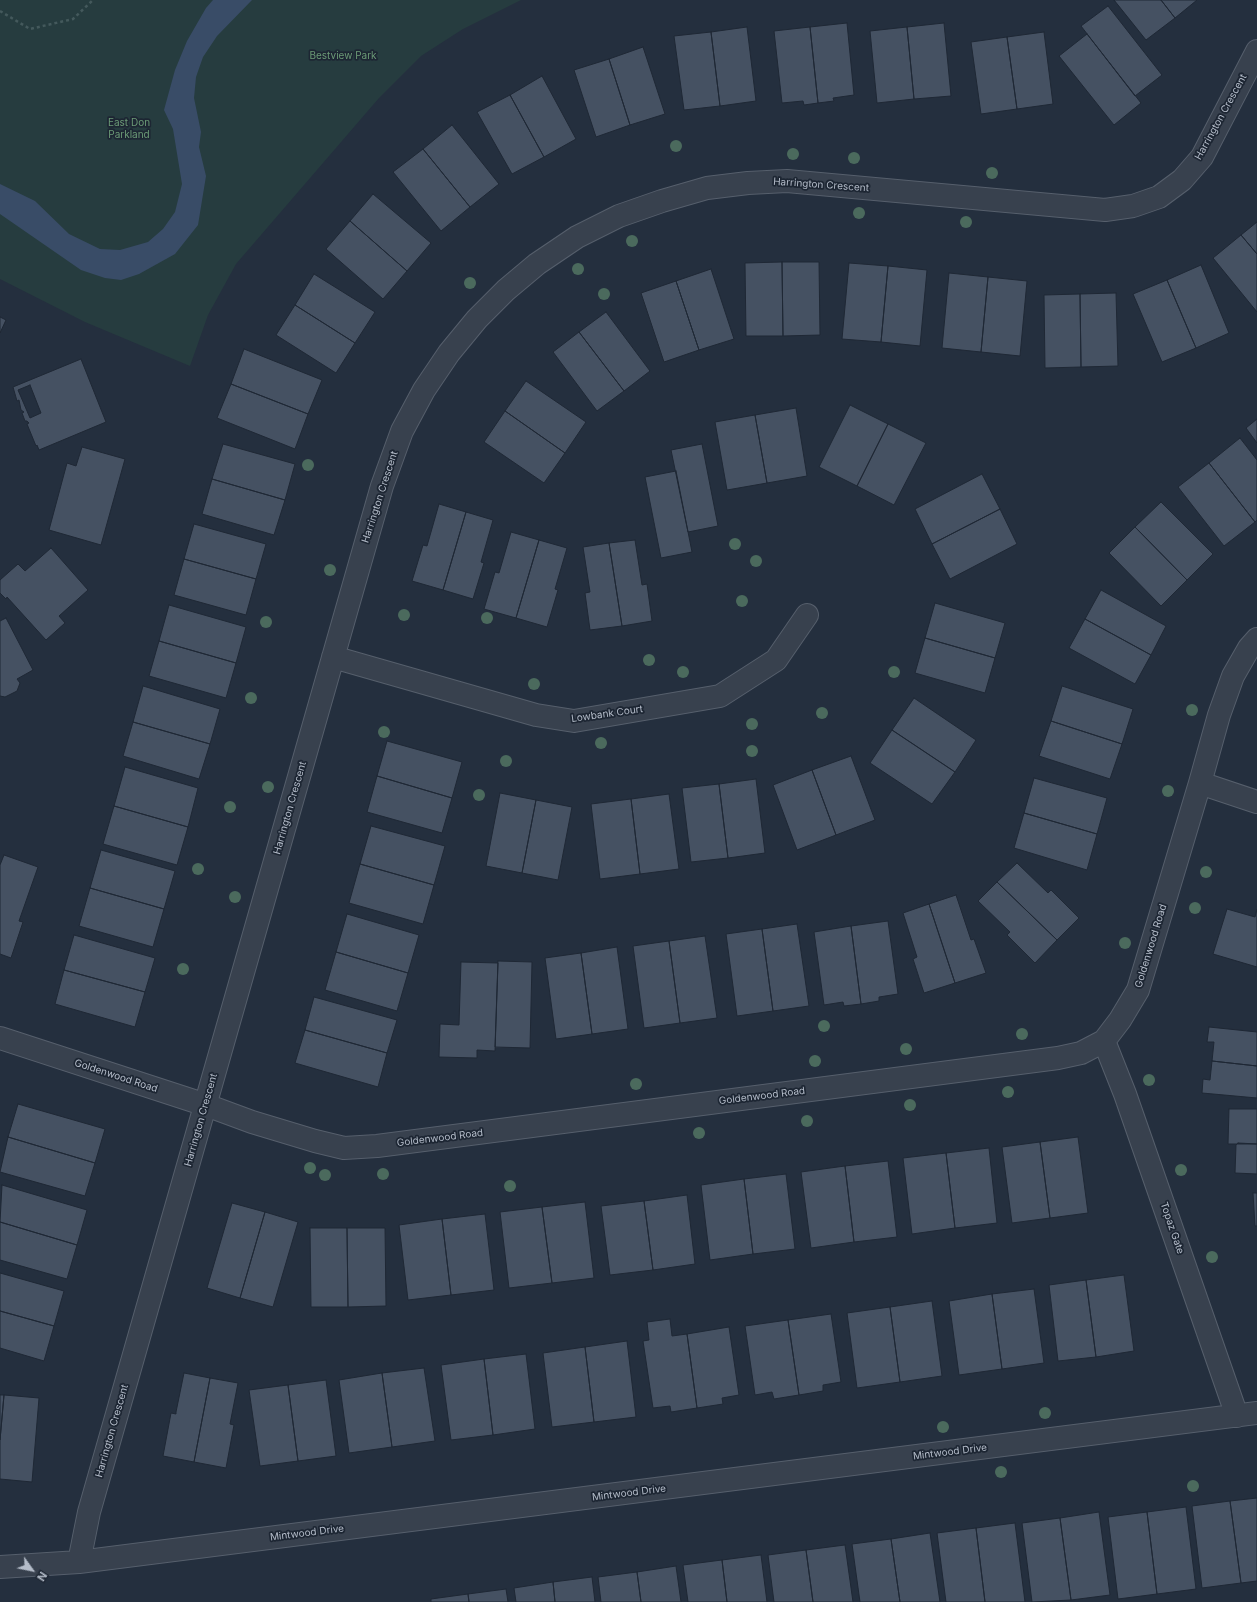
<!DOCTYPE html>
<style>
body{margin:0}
#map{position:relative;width:1257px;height:1602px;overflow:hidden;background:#242f3e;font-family:Inter,sans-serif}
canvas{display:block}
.north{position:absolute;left:12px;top:1550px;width:40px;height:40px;-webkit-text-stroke:3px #1d2633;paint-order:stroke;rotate:123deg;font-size:11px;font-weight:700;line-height:16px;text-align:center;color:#b4bcc9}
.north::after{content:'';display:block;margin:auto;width:14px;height:18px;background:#b4bcc9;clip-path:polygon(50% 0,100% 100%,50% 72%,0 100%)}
</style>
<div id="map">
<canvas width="1257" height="1602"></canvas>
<div class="north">N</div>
</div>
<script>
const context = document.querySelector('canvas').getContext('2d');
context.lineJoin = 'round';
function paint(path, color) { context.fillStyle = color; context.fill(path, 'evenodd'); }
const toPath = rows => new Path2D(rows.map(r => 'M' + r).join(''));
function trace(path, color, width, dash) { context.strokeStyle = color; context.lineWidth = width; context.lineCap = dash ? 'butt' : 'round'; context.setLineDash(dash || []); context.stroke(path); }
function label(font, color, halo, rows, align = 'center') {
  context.font = font + ' Inter,sans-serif'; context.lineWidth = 3.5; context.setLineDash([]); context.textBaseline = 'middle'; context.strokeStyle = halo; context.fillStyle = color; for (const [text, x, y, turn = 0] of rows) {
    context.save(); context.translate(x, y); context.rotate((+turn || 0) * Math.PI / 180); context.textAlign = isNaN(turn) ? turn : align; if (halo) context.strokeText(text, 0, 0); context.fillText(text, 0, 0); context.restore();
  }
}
paint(toPath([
 [0,0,521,0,463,29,421,56,379,98,236,264,208,315,190,366,85,322,0,279]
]), '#263c3f');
paint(toPath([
 [213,0,252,0,217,36,203,57,196,77,194,98,201,132,199,147,206,176,198,225,175,254,139,274,121,280,105,278,81,270,0,214,0,184,35,201,69,234,100,249,120,250,148,242,163,229,175,212,182,184,173,129,164,110,175,70,187,41,206,8]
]), '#394c67');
const building = toPath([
 [1114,0,1161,0,1175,18,1146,40,1114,0],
 [1161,0,1197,0,1175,18,1161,0],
 [1108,6,1162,75,1135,96,1081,26,1108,6],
 [847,23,854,95,833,98,834,101,818,103,810,27,847,23],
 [944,23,951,96,914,99,907,27,944,23],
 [747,27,756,101,720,106,711,32,747,27],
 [810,27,818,103,804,105,803,101,782,103,774,31,810,27],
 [907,27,914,99,877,103,870,31,907,27],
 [711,32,720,106,684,110,674,36,711,32],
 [1044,32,1053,104,1017,109,1007,37,1044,32],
 [1087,34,1141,103,1114,125,1059,56,1087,34],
 [1007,37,1017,109,981,114,971,42,1007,37],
 [643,47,665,114,630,125,609,59,643,47],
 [609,59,630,125,596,137,574,70,609,59],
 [542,76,576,139,544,157,510,95,542,76],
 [510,95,544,157,512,174,477,112,510,95],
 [452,125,499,184,470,207,423,149,452,125],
 [423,149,470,207,441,231,393,172,423,149],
 [373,194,431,243,407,271,350,221,373,194],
 [350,221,407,271,383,299,326,249,350,221],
 [1257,222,1257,254,1241,235,1257,222],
 [1241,235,1257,254,1257,312,1213,258,1241,235],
 [782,262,819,262,820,335,783,336,782,262],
 [782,262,783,336,746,336,745,263,782,262],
 [849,263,888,266,881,342,842,339,849,263],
 [1201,265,1229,333,1196,348,1167,280,1201,265],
 [888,266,927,270,920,346,881,342,888,266],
 [711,269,734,339,699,350,676,281,711,269],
 [949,273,988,277,981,352,942,348,949,273],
 [314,274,375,312,355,343,295,305,314,274],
 [988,277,1027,281,1020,356,981,352,988,277],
 [1167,280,1196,348,1162,362,1133,294,1167,280],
 [676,281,699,350,664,362,641,293,676,281],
 [1116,293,1118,366,1081,367,1080,294,1116,293],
 [1080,294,1081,367,1045,368,1044,295,1080,294],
 [295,305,355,343,336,373,276,335,295,305],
 [606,312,650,371,624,391,579,332,606,312],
 [0,317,6,320,0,333,0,317],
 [579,332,624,391,597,411,553,352,579,332],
 [244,349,322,380,308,414,231,384,244,349],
 [81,359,106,422,39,450,37,445,36,446,27,424,29,423,27,421,25,421,22,413,24,412,21,410,19,400,17,401,13,387,81,359],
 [30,385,41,413,30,418,18,390,30,385],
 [526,381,586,422,565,453,505,411,526,381],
 [231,384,308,414,295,449,217,418,231,384],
 [850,405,888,424,857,486,819,467,850,405],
 [796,408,807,476,767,483,755,415,796,408],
 [505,411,565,453,544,483,484,442,505,411],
 [755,415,767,483,727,490,715,422,755,415],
 [1257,419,1257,443,1246,428,1257,419],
 [888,424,926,443,894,505,857,486,888,424],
 [1240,438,1257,460,1257,520,1255,522,1209,463,1240,438],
 [223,444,295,464,285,500,212,479,223,444],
 [702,444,718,526,688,532,671,450,702,444],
 [82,447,125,459,101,545,49,530,67,463,76,466,82,447],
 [1209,463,1255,522,1224,546,1178,487,1209,463],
 [676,471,692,552,661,558,645,477,676,471],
 [982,474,1000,509,932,544,915,509,982,474],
 [212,479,285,500,274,535,202,514,212,479],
 [1161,502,1213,554,1187,580,1135,527,1161,502],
 [439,504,466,512,443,590,412,581,423,545,427,546,439,504],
 [1000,509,1017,544,950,579,932,544,1000,509],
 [466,512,493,520,481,562,484,563,473,599,443,590,466,512],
 [194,524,266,544,256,579,184,559,194,524],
 [1135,527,1187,580,1161,606,1109,553,1135,527],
 [511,532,539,540,516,618,484,609,495,572,499,573,511,532],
 [539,540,567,548,555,589,558,590,547,627,516,618,539,540],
 [635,540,642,585,647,584,652,621,622,626,609,543,635,540],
 [609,543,622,626,590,630,585,593,590,592,583,547,609,543],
 [51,548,88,590,59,616,65,623,46,640,7,597,6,599,0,593,0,580,18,564,25,571,51,548],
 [184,559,256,579,246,615,174,595,184,559],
 [1101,590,1166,626,1151,655,1085,619,1101,590],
 [935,603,1005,623,995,658,925,638,935,603],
 [169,605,246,627,236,663,159,641,169,605],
 [6,618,33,670,17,679,20,683,17,691,5,697,0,696,0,621,6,618],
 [1085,619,1151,655,1135,684,1069,648,1085,619],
 [925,638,995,658,985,693,915,673,925,638],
 [159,641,236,663,226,698,149,676,159,641],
 [143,686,220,709,210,744,133,722,143,686],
 [1062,686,1133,709,1122,744,1051,721,1062,686],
 [914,698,976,740,955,772,892,730,914,698],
 [1051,721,1122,744,1110,779,1039,756,1051,721],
 [133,722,210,744,199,779,123,756,133,722],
 [892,730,955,772,932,804,870,763,892,730],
 [387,741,462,762,452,798,377,776,387,741],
 [851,756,875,820,836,835,812,770,851,756],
 [125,767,198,788,188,827,114,806,125,767],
 [812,770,836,835,797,850,773,785,812,770],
 [377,776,452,798,442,833,367,812,377,776],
 [1034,778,1107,798,1097,834,1024,813,1034,778],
 [756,779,765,853,728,858,719,784,756,779],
 [719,784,728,858,691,862,682,788,719,784],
 [500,793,536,800,522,873,486,866,500,793],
 [669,794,679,869,640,874,631,799,669,794],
 [631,799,640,874,600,879,591,804,631,799],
 [536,800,572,807,558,880,522,873,536,800],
 [114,806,188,827,177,865,103,844,114,806],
 [1024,813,1097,834,1087,870,1014,848,1024,813],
 [371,826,445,846,434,885,360,864,371,826],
 [101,850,175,871,164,909,90,888,101,850],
 [4,855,38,867,19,921,23,922,11,958,0,954,0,865,4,855],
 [1017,863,1048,893,1051,890,1079,918,1057,940,997,882,1017,863],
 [360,864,434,885,423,924,349,903,360,864],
 [997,882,1057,940,1035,963,1007,935,1010,932,978,901,997,882],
 [90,888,164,909,153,947,79,926,90,888],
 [956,895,971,940,974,939,986,973,955,983,929,904,956,895],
 [929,904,955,983,924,993,913,959,917,957,903,913,929,904],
 [1227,909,1255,917,1257,909,1257,967,1213,954,1227,909],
 [347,914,419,935,408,973,336,952,347,914],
 [888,921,898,994,879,997,879,1001,861,1004,851,926,888,921],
 [797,924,809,1006,773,1011,762,929,797,924],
 [851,926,861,1004,844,1006,843,1002,824,1005,814,932,851,926],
 [762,929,773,1011,737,1016,726,934,762,929],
 [74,935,155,958,145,992,64,970,74,935],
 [705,936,717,1018,680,1023,669,941,705,936],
 [669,941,680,1023,644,1028,633,946,669,941],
 [617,947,628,1029,592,1034,581,953,617,947],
 [336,952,408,973,397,1011,325,990,336,952],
 [581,953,592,1034,556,1039,545,958,581,953],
 [498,961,532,962,530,1048,495,1047,498,961],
 [461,962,498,963,495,1051,477,1050,477,1058,439,1057,440,1024,459,1025,461,962],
 [64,970,145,992,135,1027,55,1004,64,970],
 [314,997,397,1020,387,1053,305,1030,314,997],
 [1209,1027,1257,1032,1257,1066,1212,1061,1214,1042,1207,1042,1209,1027],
 [305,1030,387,1053,378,1087,295,1063,305,1030],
 [1212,1061,1257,1066,1257,1098,1202,1093,1203,1079,1210,1080,1212,1061],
 [18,1104,105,1129,95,1163,8,1137,18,1104],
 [1229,1109,1257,1109,1257,1144,1228,1144,1229,1109],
 [8,1137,95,1163,85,1196,0,1172,8,1137],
 [1078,1137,1088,1213,1050,1218,1040,1142,1078,1137],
 [1040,1142,1050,1218,1012,1223,1002,1147,1040,1142],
 [1238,1143,1257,1144,1257,1174,1235,1173,1236,1145,1238,1143],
 [989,1148,997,1223,955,1228,946,1153,989,1148],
 [946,1153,955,1228,912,1234,903,1158,946,1153],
 [888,1161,897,1237,854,1242,845,1166,888,1161],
 [845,1166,854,1242,811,1248,801,1172,845,1166],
 [786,1174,795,1249,753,1254,744,1179,786,1174],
 [744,1179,753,1254,710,1260,701,1185,744,1179],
 [2,1185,87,1210,77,1245,0,1222,2,1185],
 [1253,1193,1257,1193,1257,1226,1255,1226,1253,1193],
 [687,1195,695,1264,653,1270,644,1201,687,1195],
 [644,1201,653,1270,610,1275,601,1206,644,1201],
 [585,1202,594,1278,552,1283,542,1207,585,1202],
 [232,1203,265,1212,240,1298,207,1288,232,1203],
 [542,1207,552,1283,509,1288,500,1212,542,1207],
 [265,1212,298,1222,273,1307,240,1298,265,1212],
 [485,1214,494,1290,451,1295,442,1219,485,1214],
 [442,1219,451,1295,408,1300,399,1225,442,1219],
 [0,1222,77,1245,67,1279,0,1260,0,1222],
 [310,1228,347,1228,348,1307,311,1307,310,1228],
 [347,1228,385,1228,386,1306,348,1307,347,1228],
 [0,1273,64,1291,54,1326,0,1311,0,1273],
 [1124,1275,1134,1351,1096,1357,1086,1280,1124,1275],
 [1086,1280,1096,1357,1058,1361,1049,1285,1086,1280],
 [1034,1289,1044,1363,1002,1369,992,1294,1034,1289],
 [992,1294,1002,1369,959,1375,949,1301,992,1294],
 [932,1301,942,1376,900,1382,890,1307,932,1301],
 [890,1307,900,1382,857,1388,847,1313,890,1307],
 [0,1311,54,1326,44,1361,0,1348,0,1311],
 [831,1314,841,1382,823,1385,823,1391,799,1395,788,1320,831,1314],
 [670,1319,672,1336,687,1334,697,1408,671,1412,670,1406,653,1408,643,1341,649,1340,647,1322,670,1319],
 [788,1320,799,1395,774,1399,772,1392,755,1395,745,1326,788,1320],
 [729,1327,739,1395,722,1398,723,1404,697,1408,687,1334,729,1327],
 [627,1341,636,1417,594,1422,585,1347,627,1341],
 [585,1347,594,1422,552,1427,543,1353,585,1347],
 [526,1354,535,1429,493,1435,484,1359,526,1354],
 [484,1359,493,1435,451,1440,441,1365,484,1359],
 [424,1368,435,1441,392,1447,382,1373,424,1368],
 [184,1373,210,1378,194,1462,163,1456,171,1413,176,1414,176,1412,184,1373],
 [382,1373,392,1447,349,1453,339,1380,382,1373],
 [210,1378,238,1383,230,1424,234,1425,226,1468,194,1462,210,1378],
 [326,1380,336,1456,298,1461,288,1385,326,1380],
 [288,1385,298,1461,260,1466,249,1390,288,1385],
 [0,1395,4,1395,0,1440,0,1395],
 [4,1395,39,1398,32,1482,0,1479,0,1440,4,1395],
 [1257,1498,1257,1581,1241,1583,1230,1501,1257,1498],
 [1230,1501,1241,1583,1202,1588,1192,1506,1230,1501],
 [1186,1507,1196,1589,1157,1594,1147,1512,1186,1507],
 [1099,1512,1110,1595,1071,1600,1060,1518,1099,1512],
 [1147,1512,1157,1594,1118,1599,1108,1517,1147,1512],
 [1060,1518,1071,1600,1032,1602,1022,1523,1060,1518],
 [1015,1523,1025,1602,985,1602,976,1528,1015,1523],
 [976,1528,985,1602,946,1602,937,1533,976,1528],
 [930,1533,940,1602,900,1602,891,1539,930,1533],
 [891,1539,900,1602,860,1602,852,1544,891,1539],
 [845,1545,853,1602,813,1602,806,1550,845,1545],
 [806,1550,813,1602,774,1602,768,1555,806,1550],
 [761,1555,767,1602,727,1602,722,1560,761,1555],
 [722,1560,727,1602,688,1602,683,1565,722,1560],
 [676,1566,681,1602,641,1602,637,1572,676,1566],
 [637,1572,641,1602,601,1602,598,1577,637,1572],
 [592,1577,595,1602,555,1602,553,1582,592,1577],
 [553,1582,555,1602,516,1602,514,1588,553,1582],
 [506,1589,508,1602,469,1602,468,1594,506,1589],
 [468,1594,469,1602,431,1602,431,1599,468,1594]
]);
paint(building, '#455162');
trace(building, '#1f2835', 1);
const street = toPath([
 [333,657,536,715,574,721,720,696,776,660,807,615],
 [1200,783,1257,802],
 [0,1038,206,1105,252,1122,315,1141,344,1148,377,1146,1058,1058,1081,1053,1104,1041,1120,1020,1138,990,1200,783,1219,715,1233,676,1249,648,1257,639],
 [1104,1041,1125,1094,1237,1416],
 [79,1562,89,1512,382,486,402,431,424,390,449,353,477,319,506,290,537,264,577,237,619,216,662,201,707,188,748,183,787,181,1105,210,1133,206,1159,197,1182,180,1202,157,1257,51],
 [0,1567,79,1562,1257,1413]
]);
trace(street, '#565f6c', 24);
trace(toPath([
 [0,11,30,29,73,19,93,0]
]), '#44595c', 2.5, [3, 3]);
trace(street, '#38414e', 22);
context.fillStyle = '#4b6a5d';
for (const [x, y] of [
 [676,146],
 [793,154],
 [854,158],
 [992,173],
 [859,213],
 [966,222],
 [632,241],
 [578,269],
 [470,283],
 [604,294],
 [308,465],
 [735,544],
 [756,561],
 [330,570],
 [742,601],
 [404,615],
 [487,618],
 [266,622],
 [649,660],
 [683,672],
 [894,672],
 [534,684],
 [251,698],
 [1192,710],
 [822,713],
 [752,724],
 [384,732],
 [601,743],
 [752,751],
 [506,761],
 [268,787],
 [1168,791],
 [479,795],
 [230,807],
 [198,869],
 [1206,872],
 [235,897],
 [1195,908],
 [1125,943],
 [183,969],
 [824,1026],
 [1022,1034],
 [906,1049],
 [815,1061],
 [1149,1080],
 [636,1084],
 [1008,1092],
 [910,1105],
 [807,1121],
 [699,1133],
 [310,1168],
 [1181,1170],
 [383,1174],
 [325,1175],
 [510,1186],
 [1212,1257],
 [1045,1413],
 [943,1427],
 [1001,1472],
 [1193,1486]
]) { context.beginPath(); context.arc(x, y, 6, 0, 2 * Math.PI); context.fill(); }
label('10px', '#6b9a76', '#1d2633', [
 ["Bestview Park",343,56],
 ["East Don",129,123],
 ["Parkland",129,135]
]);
label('10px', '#b4bcc9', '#1d2633', [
 ["Harrington Crescent",1221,117,-61],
 ["Harrington Crescent",821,185,4],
 ["Harrington Crescent",380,497,-72],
 ["Lowbank Court",607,714,-8],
 ["Harrington Crescent",290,808,-74],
 ["Goldenwood Road",1151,946,-73],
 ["Goldenwood Road",116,1076,18],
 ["Goldenwood Road",762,1096,-7],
 ["Harrington Crescent",201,1120,-74],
 ["Goldenwood Road",440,1138,-7],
 ["Topaz Gate",1172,1228,71],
 ["Harrington Crescent",112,1431,-74],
 ["Mintwood Drive",950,1452,-7],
 ["Mintwood Drive",629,1493,-7],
 ["Mintwood Drive",307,1533,-7]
]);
</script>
